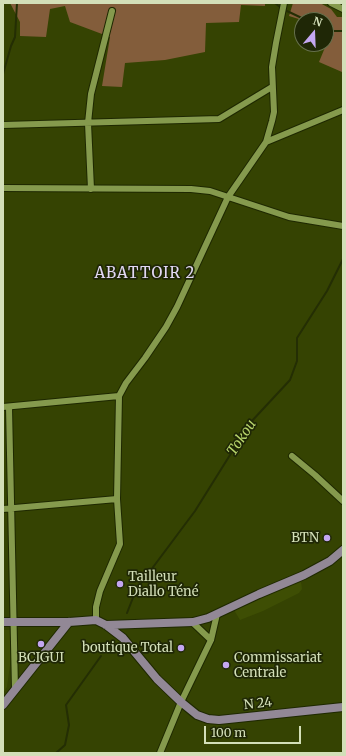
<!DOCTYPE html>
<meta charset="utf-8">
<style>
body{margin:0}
#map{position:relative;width:346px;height:756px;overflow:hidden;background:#354302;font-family:Merriweather,serif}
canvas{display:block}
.frame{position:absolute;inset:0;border:4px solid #d3dfb8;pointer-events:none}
.north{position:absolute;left:294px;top:12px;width:40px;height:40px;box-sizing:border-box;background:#1f2706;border:1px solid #67714d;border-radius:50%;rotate:19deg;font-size:11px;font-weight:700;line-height:16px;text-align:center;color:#d3dfb8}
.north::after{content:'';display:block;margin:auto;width:14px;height:18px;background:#c4a7f1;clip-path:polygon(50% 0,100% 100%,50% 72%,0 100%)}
.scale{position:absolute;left:204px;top:726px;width:97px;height:18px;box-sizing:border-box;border:2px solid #d3dfb8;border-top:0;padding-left:5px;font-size:12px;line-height:14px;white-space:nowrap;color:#d3dfb8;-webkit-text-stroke:3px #1f2706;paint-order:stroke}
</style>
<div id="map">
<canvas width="346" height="756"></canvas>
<div class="frame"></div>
<div class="north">N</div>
<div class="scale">100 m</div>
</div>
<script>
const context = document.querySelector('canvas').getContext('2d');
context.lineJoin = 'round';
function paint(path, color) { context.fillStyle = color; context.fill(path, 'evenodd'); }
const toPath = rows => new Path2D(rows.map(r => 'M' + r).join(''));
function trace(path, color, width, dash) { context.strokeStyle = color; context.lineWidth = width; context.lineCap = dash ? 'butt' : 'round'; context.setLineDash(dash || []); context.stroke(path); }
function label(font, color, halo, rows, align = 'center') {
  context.font = font + ' Merriweather,serif'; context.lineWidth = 3.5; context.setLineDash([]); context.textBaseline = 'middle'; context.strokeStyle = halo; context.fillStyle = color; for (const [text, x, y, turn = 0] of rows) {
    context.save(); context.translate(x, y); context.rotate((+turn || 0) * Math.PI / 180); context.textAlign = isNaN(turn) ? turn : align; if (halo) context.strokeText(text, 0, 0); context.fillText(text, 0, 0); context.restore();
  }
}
paint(toPath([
 [301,582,302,589,299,593,263,611,240,620,234,610],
 [3,630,10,630,11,658,7,687,3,693]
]), '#3e4e04');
paint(toPath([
 [10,3,265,3,265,6,241,5,239,22,206,23,205,52,165,60,125,63,122,87,102,86,110,37,70,22,65,6,50,9,46,37,20,36,20,22],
 [293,3,320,3,331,9,337,17,343,17,343,75,342,72,319,62,326,45,323,44,326,44,326,20,302,20,289,16]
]), '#835d3b');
trace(toPath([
 [275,3,280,7],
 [287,11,306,20],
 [326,31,343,31],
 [3,74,11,46,15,37,17,3],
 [127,613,136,590,195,511,250,423,290,380,297,361,297,338,327,291,343,259],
 [56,753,65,745,69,725,66,705,101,656]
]), '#242e04', 2);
const minor = toPath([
 [331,3,343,9],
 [3,125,219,119,272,87],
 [266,142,343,110],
 [3,188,191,189,210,191,289,217,343,226],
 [91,189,88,123,91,94,112,11],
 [3,407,119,396],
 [9,407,15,690],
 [292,456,315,475,343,501],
 [3,509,117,499],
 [96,620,96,607,100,591,120,544,117,499,119,396,126,383,145,358,166,327,177,307,228,197,266,142,272,121,274,112,272,67,276,43,284,3],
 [192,622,211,640],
 [160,753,181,702,211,640,217,614]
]);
const major = toPath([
 [3,622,69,622,96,620,106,625,123,638,157,679,181,702,197,715,208,719,219,720,343,707],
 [106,625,193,622,208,618,259,594,304,575,330,561,343,550],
 [3,705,69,622]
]);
trace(minor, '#1e2800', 8);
trace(major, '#1e2800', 10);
trace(minor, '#859a4d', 6);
trace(major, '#928896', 8);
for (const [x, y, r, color] of [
 [327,538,4,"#c4a7f1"],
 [120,584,4,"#c4a7f1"],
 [41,644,4,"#c4a7f1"],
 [181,648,4,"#c4a7f1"],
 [226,665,4,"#c4a7f1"]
]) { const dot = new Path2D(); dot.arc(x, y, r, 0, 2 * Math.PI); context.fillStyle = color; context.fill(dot); trace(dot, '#1f2706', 1.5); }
label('13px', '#d3dfb8', '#1f2706', [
 ["BTN",319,538],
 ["Tailleur",128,577,"left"],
 ["Diallo Téné",128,592,"left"],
 ["boutique Total",173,648],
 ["BCIGUI",41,658,"center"],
 ["Commissariat",234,658,"left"],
 ["Centrale",234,673,"left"]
], 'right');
label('13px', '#d3dfb8', '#1f2706', [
 ["N 24",258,704,-6]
]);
label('italic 14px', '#b8d56c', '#1f2706', [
 ["Tokou",242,438,-56]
]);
context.letterSpacing = '1px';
label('15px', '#e2d8f4', '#1f2706', [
 ["ABATTOIR 2",145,274]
]);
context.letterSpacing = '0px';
</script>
